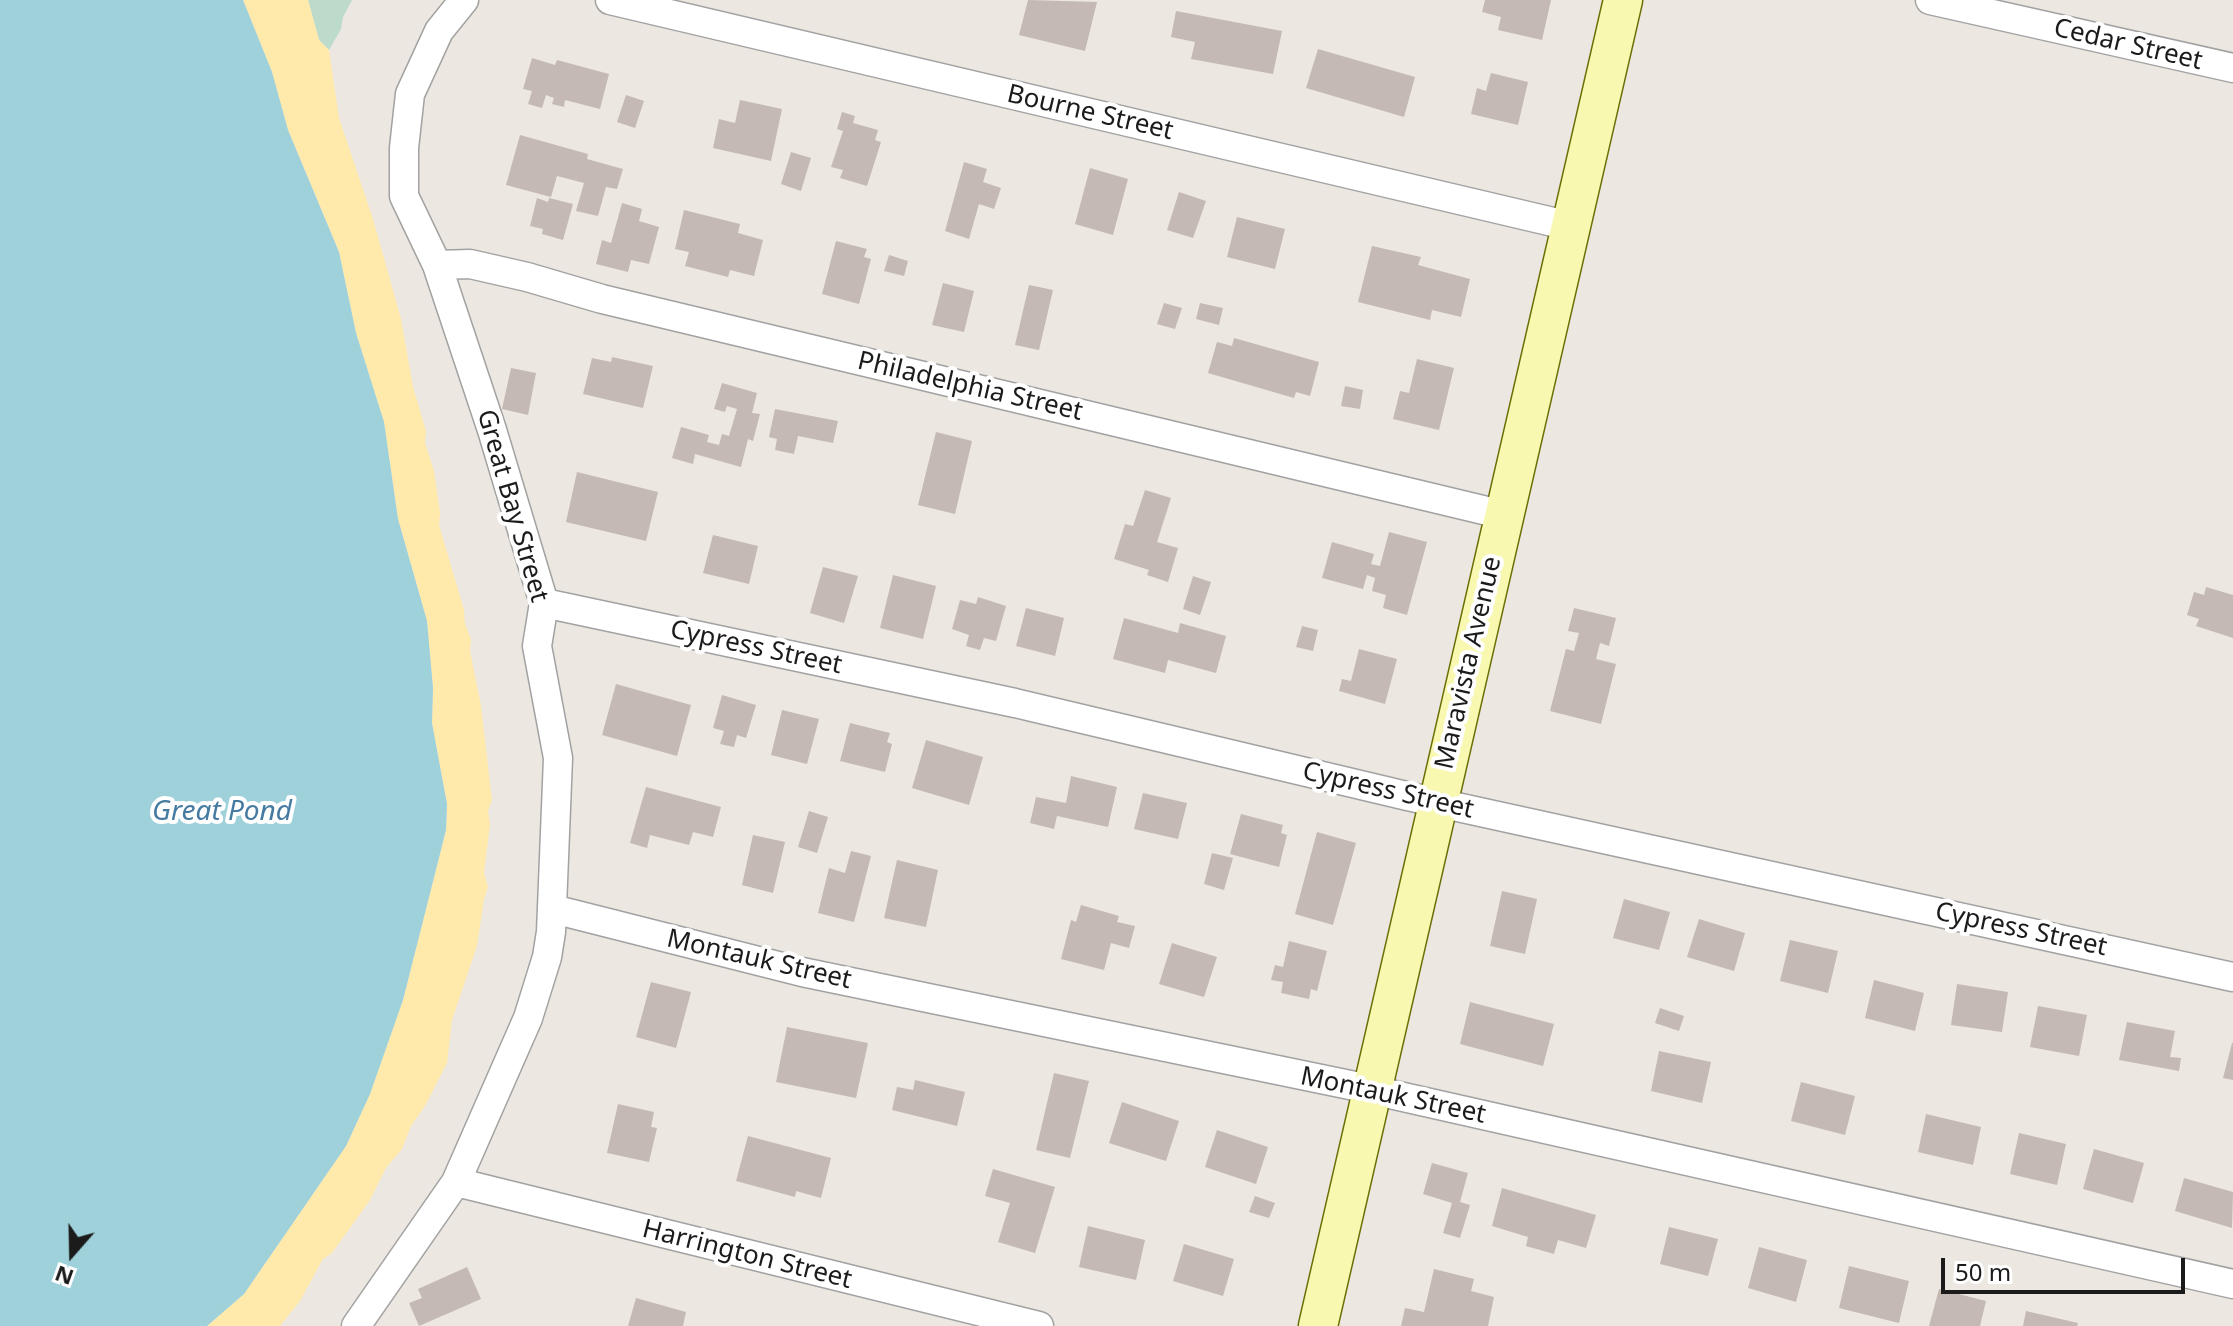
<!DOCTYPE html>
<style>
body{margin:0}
#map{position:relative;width:2233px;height:1326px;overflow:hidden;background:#ece7e0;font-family:"Noto Sans",sans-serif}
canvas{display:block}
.north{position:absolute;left:32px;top:1214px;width:80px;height:80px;-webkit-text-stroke:6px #fff;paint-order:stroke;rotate:200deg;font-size:22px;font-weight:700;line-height:32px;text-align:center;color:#1b1b1b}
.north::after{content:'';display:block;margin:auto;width:28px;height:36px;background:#1b1b1b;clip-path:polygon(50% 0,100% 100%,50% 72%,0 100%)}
.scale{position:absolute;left:1941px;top:1258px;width:244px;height:36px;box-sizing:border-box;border:4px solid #1b1b1b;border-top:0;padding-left:10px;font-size:24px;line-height:28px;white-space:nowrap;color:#1b1b1b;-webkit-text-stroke:6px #fff;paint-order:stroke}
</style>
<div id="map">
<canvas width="2233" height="1326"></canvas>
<div class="north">N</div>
<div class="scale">50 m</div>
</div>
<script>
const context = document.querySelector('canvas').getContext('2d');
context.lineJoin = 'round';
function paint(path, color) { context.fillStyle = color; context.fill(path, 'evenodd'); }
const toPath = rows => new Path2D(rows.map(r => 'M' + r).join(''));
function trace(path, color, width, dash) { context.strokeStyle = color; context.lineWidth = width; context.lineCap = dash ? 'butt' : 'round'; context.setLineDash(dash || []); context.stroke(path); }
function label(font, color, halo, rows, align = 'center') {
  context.font = font + ' "Noto Sans",sans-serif'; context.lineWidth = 8; context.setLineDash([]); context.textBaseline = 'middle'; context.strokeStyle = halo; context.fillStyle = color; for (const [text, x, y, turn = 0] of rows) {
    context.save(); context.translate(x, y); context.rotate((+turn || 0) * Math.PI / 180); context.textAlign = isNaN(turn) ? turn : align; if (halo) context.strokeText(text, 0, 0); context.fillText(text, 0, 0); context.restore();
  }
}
paint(toPath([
 [308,0,352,0,343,17,341,29,329,50,319,40]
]), '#bcdbcb');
paint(toPath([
 [243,0,308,0,319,40,329,50,339,118,373,219,401,319,413,387,426,431,425,443,434,471,440,513,439,525,464,610,465,624,471,639,470,651,481,706,492,800,488,811,490,824,484,873,488,887,484,899,477,946,452,1020,447,1063,425,1106,411,1126,402,1149,386,1168,370,1200,332,1253,323,1259,300,1301,280,1326,207,1326,244,1294,346,1146,370,1094,403,1000,446,830,447,804,432,723,433,688,427,621,398,519,384,422,356,333,339,252,288,130,272,72]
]), '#ffe9ab');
paint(toPath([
 [0,0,243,0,272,72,288,130,339,252,356,333,384,422,398,519,427,621,433,688,432,723,447,804,446,830,403,1000,370,1094,346,1146,244,1294,207,1326,0,1326]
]), '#9fd1db');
paint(toPath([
 [1028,0,1097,2,1085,51,1019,35],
 [1485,0,1551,0,1542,40,1498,30,1501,17,1482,12],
 [1176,11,1282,31,1273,74,1191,59,1195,42,1171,37],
 [1318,49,1415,77,1404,117,1306,88],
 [532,58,555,65,557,60,609,74,600,109,565,100,564,107,552,104,554,98,546,95,542,108,528,104,532,91,523,89],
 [1491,73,1528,82,1518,125,1471,114,1477,88,1486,91],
 [626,95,644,101,635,128,617,122],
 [740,100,782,109,771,161,713,148,719,119,735,123],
 [842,112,855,116,853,123,878,130,875,140,881,142,867,186,840,178,843,170,831,167,843,131,837,129],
 [520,135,588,154,587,159,623,169,617,189,606,187,598,216,576,211,584,183,557,176,551,197,506,185],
 [791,152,811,158,801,191,781,184],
 [964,162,987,169,983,182,1001,188,994,209,979,204,969,239,945,231],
 [1090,168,1128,179,1113,235,1075,224],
 [1179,192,1206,201,1193,238,1167,230],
 [537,198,548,202,549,198,573,204,563,240,542,234,543,229,530,226],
 [622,203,642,209,639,221,659,227,649,264,631,260,628,272,596,264,602,240,611,243],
 [684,210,740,224,738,233,763,240,754,276,730,270,728,277,685,266,689,252,675,249],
 [1237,217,1285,229,1275,269,1227,257],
 [836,241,867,249,864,257,871,259,859,304,822,294],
 [1372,246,1421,257,1418,265,1470,279,1461,317,1432,310,1430,320,1358,302],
 [889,255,908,261,904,276,884,271],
 [943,283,974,291,964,332,932,325],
 [1029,285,1053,290,1039,350,1015,345],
 [1164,303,1182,308,1175,329,1157,324],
 [1200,303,1223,308,1219,325,1196,319],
 [1234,338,1319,362,1310,396,1296,392,1294,398,1208,373,1217,342,1232,346],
 [612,357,653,366,643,408,583,394,592,358,611,362],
 [1417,359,1454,368,1439,430,1393,419,1400,391,1409,393],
 [511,368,536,373,528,415,502,409],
 [722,383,757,393,752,413,760,414,753,441,748,439,741,467,695,454,693,464,672,458,681,427,709,435,707,442,719,445,722,434,729,436,737,409,727,406,725,412,714,409],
 [1345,386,1363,390,1360,409,1341,406],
 [775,409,838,421,833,443,798,436,794,454,775,450,777,439,769,437],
 [936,432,972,441,955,514,918,505],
 [577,472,658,492,646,541,566,522],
 [1145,490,1171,498,1157,542,1178,548,1168,582,1147,575,1149,570,1114,559,1125,524,1133,526],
 [1389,532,1427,542,1407,615,1383,608,1386,595,1372,591,1375,578,1367,575,1363,589,1322,578,1332,542,1374,554,1371,564,1380,566],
 [713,535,758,546,749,584,703,573],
 [823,567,858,576,844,623,810,613],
 [893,575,936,586,923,639,880,628],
 [1193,576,1211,582,1200,615,1183,609],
 [2206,587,2233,595,2233,638,2196,626,2199,619,2187,615,2194,592,2204,595],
 [978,597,1006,606,996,641,984,638,980,650,966,646,969,635,952,629,960,600,976,604],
 [1026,608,1064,618,1055,656,1016,646],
 [1574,608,1616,618,1609,646,1600,643,1596,659,1616,664,1601,724,1550,711,1566,649,1574,651,1579,633,1568,631],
 [1124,618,1178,633,1180,623,1226,636,1216,673,1168,660,1165,673,1113,659],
 [1302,626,1318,630,1313,651,1296,647],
 [1359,649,1397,659,1385,704,1339,691,1342,679,1351,681],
 [616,684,691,705,677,756,602,735],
 [722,695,756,705,746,738,737,735,734,747,720,744,724,731,713,728],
 [782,710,819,719,807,764,771,755],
 [850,723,890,733,887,742,892,744,885,772,840,761],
 [926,740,983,757,969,805,912,788],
 [1071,776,1117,787,1108,827,1057,816,1054,829,1030,823,1036,797,1066,803],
 [646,787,721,807,713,837,693,832,689,845,650,835,647,848,630,843],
 [1143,793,1187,803,1178,839,1134,829],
 [809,811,828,817,817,853,798,847],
 [1241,814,1283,825,1281,833,1287,835,1279,867,1230,854],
 [1317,832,1356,843,1333,925,1295,914],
 [753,835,785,842,773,893,742,885],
 [851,851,871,856,854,922,818,913,829,868,845,873],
 [1212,853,1233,858,1224,890,1204,884],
 [897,860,938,870,926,927,884,918],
 [1502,891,1537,899,1525,954,1490,946],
 [1624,899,1670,912,1659,950,1613,938],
 [1081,905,1119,916,1117,922,1135,926,1129,948,1111,943,1104,970,1061,959,1071,920,1076,922],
 [1699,919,1745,933,1734,971,1687,957],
 [1790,940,1838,951,1828,993,1780,981],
 [1289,941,1327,951,1317,991,1311,989,1309,999,1281,993,1283,982,1271,980,1275,965,1283,967],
 [1172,943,1217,957,1204,997,1159,984],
 [1874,980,1924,993,1915,1031,1865,1018],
 [651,982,691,992,676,1048,636,1037],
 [1957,984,2008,992,2002,1032,1951,1025],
 [1470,1002,1554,1024,1543,1066,1460,1044],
 [2038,1006,2087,1015,2079,1056,2030,1047],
 [1660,1008,1684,1016,1679,1031,1655,1023],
 [2127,1022,2175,1031,2170,1057,2181,1058,2179,1071,2119,1060],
 [787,1027,868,1043,856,1098,776,1082],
 [2232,1043,2233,1043,2233,1080,2223,1078],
 [1659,1051,1711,1062,1702,1103,1651,1091],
 [1054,1073,1089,1081,1070,1158,1036,1150],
 [915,1080,965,1092,957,1126,892,1110,897,1087,913,1090],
 [1801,1082,1855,1096,1845,1135,1791,1121],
 [1122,1102,1179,1121,1166,1161,1109,1143],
 [618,1104,654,1112,651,1127,657,1128,649,1162,607,1153],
 [1926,1114,1981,1127,1973,1165,1918,1152],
 [1217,1130,1268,1147,1256,1184,1205,1167],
 [2019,1133,2066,1144,2057,1185,2010,1174],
 [748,1136,831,1158,821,1198,796,1191,795,1197,736,1181],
 [2094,1149,2144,1163,2133,1203,2083,1189],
 [1432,1163,1468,1173,1460,1202,1470,1205,1460,1238,1443,1233,1452,1203,1423,1194],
 [993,1169,1055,1187,1035,1253,998,1242,1010,1203,985,1196],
 [2184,1178,2233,1192,2232,1228,2175,1211],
 [1502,1188,1596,1215,1586,1248,1558,1240,1554,1254,1526,1246,1528,1237,1492,1226],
 [1255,1196,1275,1203,1269,1218,1249,1212],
 [1088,1226,1145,1240,1136,1280,1079,1267],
 [1669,1227,1718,1239,1708,1276,1660,1264],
 [1184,1244,1234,1259,1223,1296,1173,1281],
 [1759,1247,1807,1260,1796,1302,1748,1288],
 [1849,1266,1909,1281,1899,1323,1839,1308],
 [467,1267,481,1299,419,1326,409,1303,422,1298,418,1289],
 [1434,1269,1474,1279,1471,1291,1494,1297,1488,1326,1401,1326,1405,1308,1424,1312],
 [1939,1289,1986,1301,1980,1326,1929,1326],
 [636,1298,686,1312,683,1326,628,1326],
 [2026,1311,2078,1323,2077,1326,2023,1326]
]), '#c4b9b3');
const minor = toPath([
 [610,0,1570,226],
 [1930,0,2233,68],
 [437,265,470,264,527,277,602,299,1504,515],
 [544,603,1015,703,1407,796,2233,977],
 [553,909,802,972,1350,1085,2233,1284],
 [456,1182,1039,1326],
 [356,1326,456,1182,528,1018,547,957,551,932,558,758,537,646,544,603,492,430,437,265,404,196,404,148,410,94,439,31,464,0]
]);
const secondary = toPath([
 [1318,1326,1623,0]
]);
trace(minor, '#a2a2a2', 31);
trace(secondary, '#6a6f05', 41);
trace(minor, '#fff', 28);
trace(secondary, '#f9f8b1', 38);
label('26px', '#1b1b1b', '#fff', [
 ["Cedar Street",2128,45,13],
 ["Bourne Street",1090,113,13],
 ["Philadelphia Street",970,387,13],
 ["Great Bay Street",512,506,74],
 ["Cypress Street",756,648,12],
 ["Maravista Avenue",1469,663,-77],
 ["Cypress Street",1388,791,13],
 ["Cypress Street",2021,930,12],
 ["Montauk Street",759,960,13],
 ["Montauk Street",1393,1096,12],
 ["Harrington Street",747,1255,14]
]);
label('italic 28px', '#457aa1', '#fff', [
 ["Great Pond",222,812]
]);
</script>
